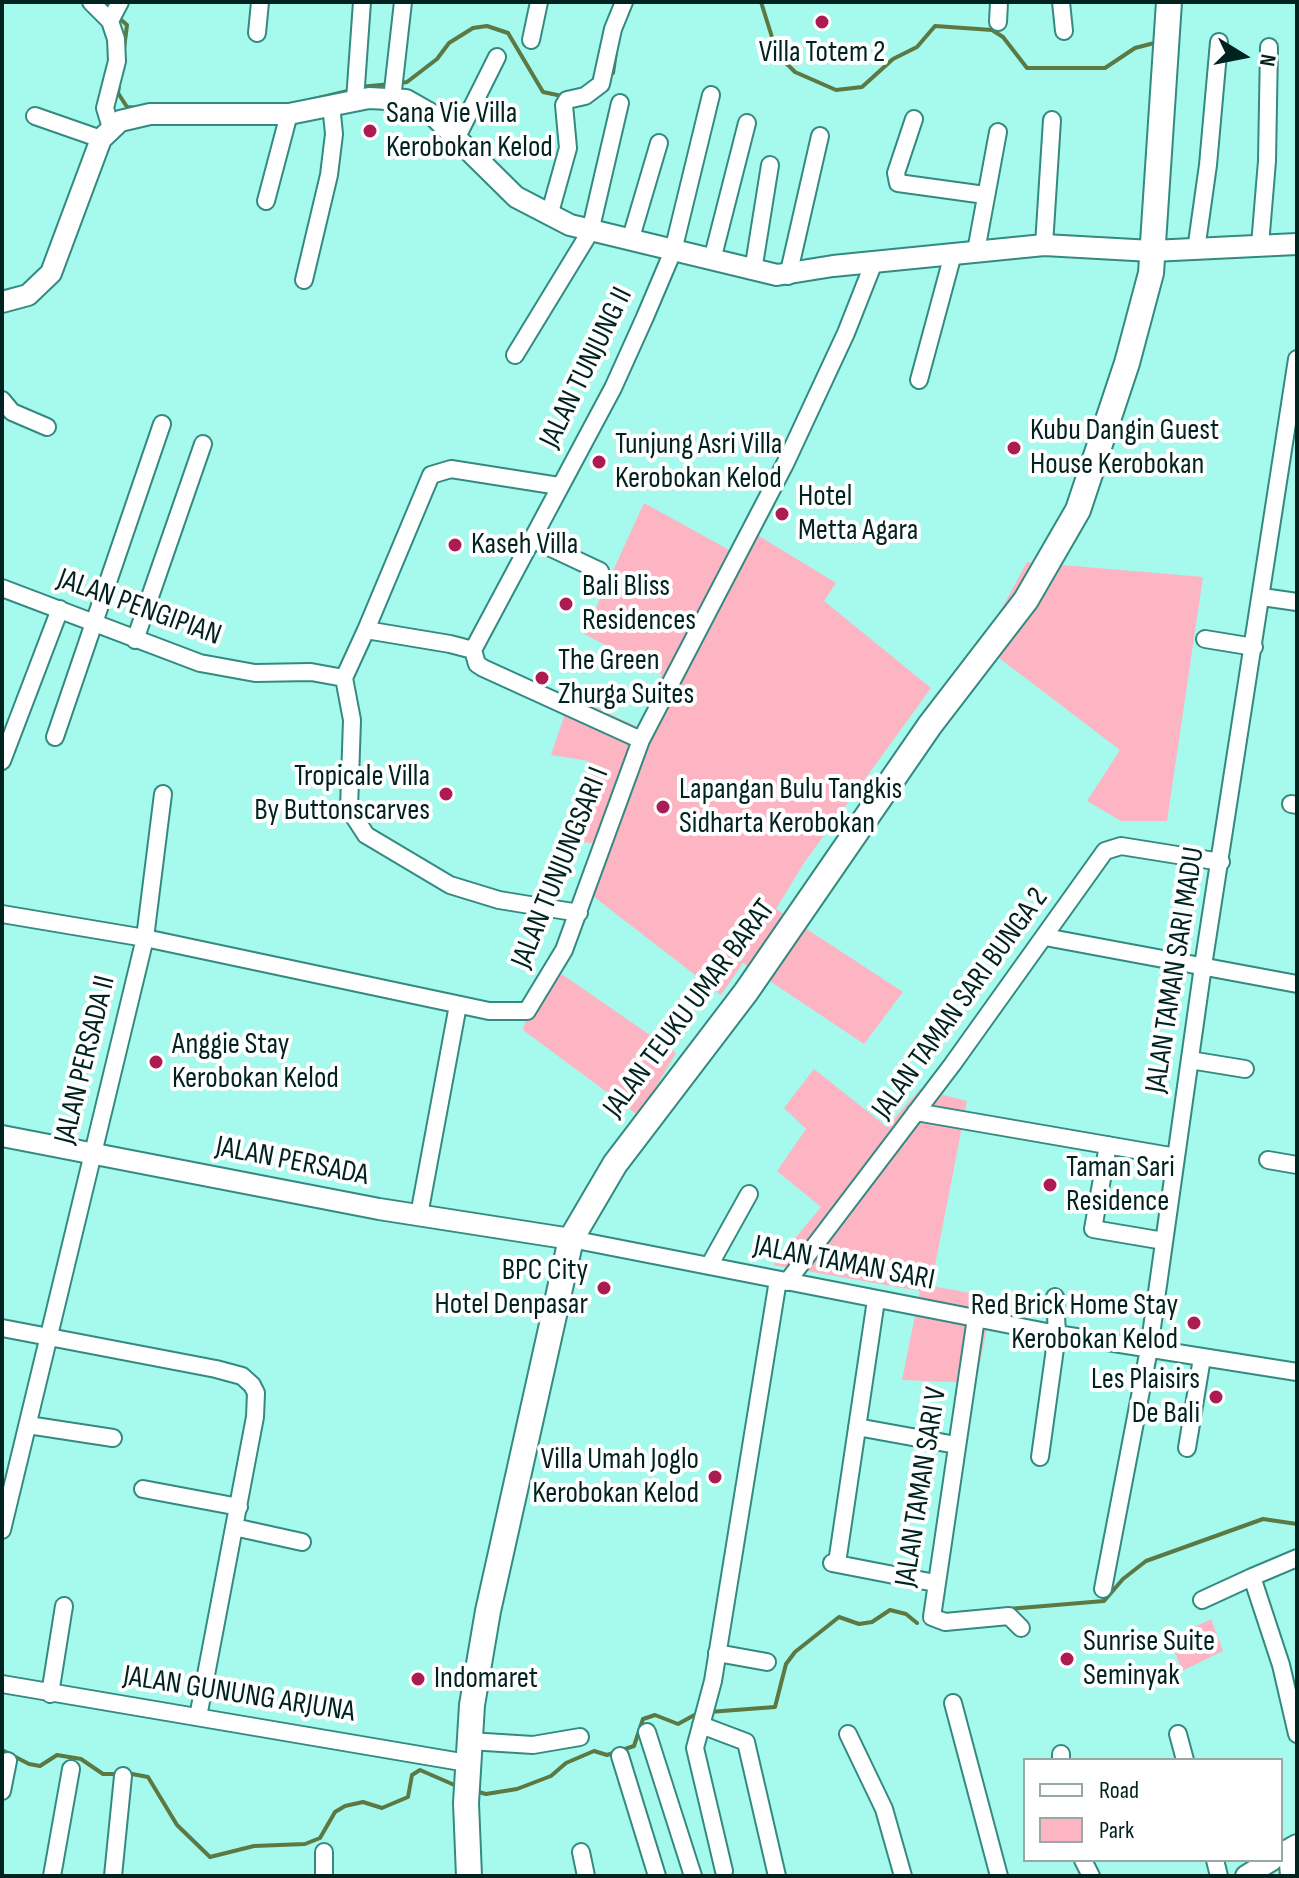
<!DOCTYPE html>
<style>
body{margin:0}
#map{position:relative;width:1299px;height:1878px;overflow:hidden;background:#a5f9ed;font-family:"Sofia Sans Condensed",sans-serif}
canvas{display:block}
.frame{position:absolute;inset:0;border:4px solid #00231f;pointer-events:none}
.legend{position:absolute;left:1023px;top:1758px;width:260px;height:104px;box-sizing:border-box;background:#fff;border:2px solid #99a7a5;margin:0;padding:10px 14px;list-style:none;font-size:24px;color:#00231f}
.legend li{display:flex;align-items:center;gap:16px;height:40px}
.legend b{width:40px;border:2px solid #99a7a5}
.north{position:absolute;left:1203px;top:16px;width:80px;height:80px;-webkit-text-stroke:6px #fff;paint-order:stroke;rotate:100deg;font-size:22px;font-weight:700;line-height:32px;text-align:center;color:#00231f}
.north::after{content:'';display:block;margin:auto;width:28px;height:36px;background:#00231f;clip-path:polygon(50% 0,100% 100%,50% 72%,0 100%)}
</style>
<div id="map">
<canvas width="1299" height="1878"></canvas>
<div class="frame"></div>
<ul class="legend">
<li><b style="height:10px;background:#fff"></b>Road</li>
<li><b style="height:22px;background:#fdb5c4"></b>Park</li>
</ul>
<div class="north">N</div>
</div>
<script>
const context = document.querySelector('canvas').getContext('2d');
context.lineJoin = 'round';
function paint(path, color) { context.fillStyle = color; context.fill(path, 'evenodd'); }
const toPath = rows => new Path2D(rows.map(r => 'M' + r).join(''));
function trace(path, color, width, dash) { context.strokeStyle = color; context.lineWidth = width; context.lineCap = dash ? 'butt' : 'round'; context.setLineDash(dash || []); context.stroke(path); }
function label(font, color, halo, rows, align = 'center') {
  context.font = font + ' "Sofia Sans Condensed",sans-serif'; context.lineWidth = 8; context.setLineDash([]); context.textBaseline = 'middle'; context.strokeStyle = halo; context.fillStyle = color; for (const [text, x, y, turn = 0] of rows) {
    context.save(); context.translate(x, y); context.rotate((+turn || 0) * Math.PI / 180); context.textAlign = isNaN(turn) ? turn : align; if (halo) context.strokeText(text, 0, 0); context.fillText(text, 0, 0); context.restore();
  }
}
paint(toPath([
 [644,503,731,551,746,528,836,583,824,601,931,688,804,863,776,909,903,992,864,1044,743,963,721,995,589,893,609,845,563,840,589,761,551,755,571,696,638,727,662,674,584,634],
 [1027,562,1203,577,1167,821,1121,821,1087,801,1120,750,982,645],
 [550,966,676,1053,639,1116,523,1030,530,1003],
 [814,1069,887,1127,920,1089,967,1101,931,1286,993,1297,976,1383,902,1380,920,1291,773,1265,821,1207,777,1171,806,1129,784,1108],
 [1211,1619,1223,1651,1182,1671,1170,1639]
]), '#fdb5c4');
trace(toPath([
 [761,2,777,53,786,63,795,72,836,90,862,87,893,59,917,47,935,26,992,30,1003,37,1027,68,1105,68,1135,48,1158,42],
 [119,18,127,25,124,49],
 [608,77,613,73,616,52],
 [400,83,407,82,437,59,449,43,473,28,487,26,508,33,543,92,562,96],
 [119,86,118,93,127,107,138,108],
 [360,87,391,84],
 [310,100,352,90],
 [960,1613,1104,1601,1123,1579,1146,1561,1263,1519,1297,1524],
 [709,1712,775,1707,786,1664,795,1652,839,1617,859,1624,872,1622,890,1610,906,1614,917,1623],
 [2,1750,29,1764,40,1766,57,1755,81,1759,103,1774,119,1774],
 [127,1773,148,1777,177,1825,210,1857,254,1846,305,1844,320,1838,335,1812,345,1806,363,1802,382,1808,408,1797,412,1775,420,1770,459,1787],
 [475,1791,486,1794,517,1789,551,1776,566,1763,594,1751,607,1755,634,1746,643,1719,655,1715,678,1724,700,1712]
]), '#5c7843', 4);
const minor = toPath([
 [91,2,110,21,116,39,117,61,105,108,111,128],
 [1061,2,1064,31],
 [110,21,120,2],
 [998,22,999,2],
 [257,33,260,2],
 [531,40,539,2],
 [392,99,403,2],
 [355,100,362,2],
 [35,116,101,139],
 [914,119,896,173,898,183,985,195],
 [457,137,497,57],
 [266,201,289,114],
 [549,216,568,148,564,105,567,100,585,96,601,84,613,29,624,2],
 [630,241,659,143],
 [1044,245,1052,120],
 [1260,245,1267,161,1269,47],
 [1196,250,1208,165,1219,42],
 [976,251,998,132],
 [712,260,747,123],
 [753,271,770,165],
 [788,276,820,136],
 [304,280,329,175,334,134,331,104],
 [515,355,590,232,620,103],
 [919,380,953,254],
 [2,400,12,412,47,427],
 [534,540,600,571],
 [2,588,200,663,255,673,311,672,344,678],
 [1262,597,1297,602],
 [366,630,431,475,451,469,559,486],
 [1205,639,1254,647],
 [135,640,203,444],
 [473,650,613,388,645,317,673,251,711,95],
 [344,678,352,720,349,809,366,835,450,885,499,900,579,913],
 [344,678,366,630,450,644,473,650,477,664,483,668,641,740],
 [55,737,162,424],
 [2,761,60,609],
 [1291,804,1297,805],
 [2,914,145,938,489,1011,527,1011,564,950,641,740,785,464,846,333,874,262],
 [1045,937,1297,984],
 [1190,1060,1245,1069],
 [916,1112,1176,1157],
 [1108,1145,1093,1229,1164,1241],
 [1268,1160,1297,1165],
 [419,1215,458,1005],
 [571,1239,1057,1334,1297,1372],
 [709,1266,749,1194],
 [787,1282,952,1065,1105,851,1121,846,1221,862],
 [976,1318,932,1617,945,1622,1009,1616,1021,1628],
 [2,1328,216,1369,242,1376,252,1385,256,1393,255,1417,198,1717],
 [28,1425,113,1438],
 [857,1427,956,1445],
 [1187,1448,1202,1358],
 [1040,1457,1057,1334,1055,1297],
 [143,1489,239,1507],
 [234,1527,302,1542],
 [2,1530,145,938,163,794],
 [1297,1558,1252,1577,1281,1665,1297,1734],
 [832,1563,935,1583],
 [837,1563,876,1300],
 [1103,1589,1149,1349,1203,966,1297,359],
 [1202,1600,1252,1577],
 [717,1653,767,1662],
 [2,1684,467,1763],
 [50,1694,64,1606],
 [953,1703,999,1876],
 [701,1725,746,1742,777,1876],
 [647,1732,693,1876],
 [848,1734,884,1809,903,1876],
 [1178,1734,1185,1760],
 [469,1741,533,1745,580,1737],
 [1061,1754,1061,1760],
 [620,1756,657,1876],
 [2,1791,8,1761],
 [1287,1851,1289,1876],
 [581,1852,586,1876],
 [1083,1860,1091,1876],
 [1215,1860,1219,1876],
 [724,1871,695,1748,713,1681,778,1280],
 [52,1876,71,1769],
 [113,1876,123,1776],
 [324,1876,324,1852]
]);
const tertiary = toPath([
 [2,302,28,295,51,273,101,139,120,121,150,114,289,114,369,98,406,100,434,116,516,197,570,225,777,275,833,266,1044,245,1152,251,1297,244],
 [2,1136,379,1209,571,1239],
 [1281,1854,1297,1845],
 [1246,1876,1272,1860]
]);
const secondary = toPath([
 [469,1876,466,1803,472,1705,488,1611,571,1239,615,1164,746,992,930,725,1026,600,1078,510,1127,363,1151,273,1169,2]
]);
trace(minor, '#348a80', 20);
trace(tertiary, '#348a80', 24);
trace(secondary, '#348a80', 28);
trace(minor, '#fff', 16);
trace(tertiary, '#fff', 20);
trace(secondary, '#fff', 24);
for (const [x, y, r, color] of [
 [822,22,8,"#ac1c53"],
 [370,131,8,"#ac1c53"],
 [1014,448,8,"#ac1c53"],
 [599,462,8,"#ac1c53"],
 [782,514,8,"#ac1c53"],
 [455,545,8,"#ac1c53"],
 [566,604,8,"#ac1c53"],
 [542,678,8,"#ac1c53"],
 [446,794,8,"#ac1c53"],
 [663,807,8,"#ac1c53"],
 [156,1062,8,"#ac1c53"],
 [1050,1185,8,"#ac1c53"],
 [604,1288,8,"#ac1c53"],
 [1194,1323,8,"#ac1c53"],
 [1216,1397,8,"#ac1c53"],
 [715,1477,8,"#ac1c53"],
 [1067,1659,8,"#ac1c53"],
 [418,1679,8,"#ac1c53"]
]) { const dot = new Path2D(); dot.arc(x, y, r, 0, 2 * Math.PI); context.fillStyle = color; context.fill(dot); trace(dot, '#fff', 3); }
label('30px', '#00231f', '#fff', [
 ["Villa Totem 2",822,53,"center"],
 ["Sana Vie Villa",386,114],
 ["Kerobokan Kelod",386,148],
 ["Kubu Dangin Guest",1030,431],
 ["House Kerobokan",1030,465],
 ["Tunjung Asri Villa",615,445],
 ["Kerobokan Kelod",615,479],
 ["Hotel",798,497],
 ["Metta Agara",798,531],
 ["Kaseh Villa",471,545],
 ["Bali Bliss",582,587],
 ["Residences",582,621],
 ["The Green",558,661],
 ["Zhurga Suites",558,695],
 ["Tropicale Villa",430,777,"right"],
 ["By Buttonscarves",430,811,"right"],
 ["Lapangan Bulu Tangkis",679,790],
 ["Sidharta Kerobokan",679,824],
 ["Anggie Stay",172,1045],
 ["Kerobokan Kelod",172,1079],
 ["Taman Sari",1066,1168],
 ["Residence",1066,1202],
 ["BPC City",588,1271,"right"],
 ["Hotel Denpasar",588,1305,"right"],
 ["Red Brick Home Stay",1178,1306,"right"],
 ["Kerobokan Kelod",1178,1340,"right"],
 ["Les Plaisirs",1200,1380,"right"],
 ["De Bali",1200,1414,"right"],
 ["Villa Umah Joglo",699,1460,"right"],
 ["Kerobokan Kelod",699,1494,"right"],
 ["Sunrise Suite",1083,1642],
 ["Seminyak",1083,1676],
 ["Indomaret",434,1679]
], 'left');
label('30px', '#00231f', '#fff', [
 ["JALAN TUNJUNG II",587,368,-64],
 ["JALAN PENGIPIAN",139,608,20],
 ["JALAN TUNJUNGSARI I",561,868,-68],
 ["JALAN TAMAN SARI MADU",1176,970,-81],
 ["JALAN TAMAN SARI BUNGA 2",961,1004,-54],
 ["JALAN TEUKU UMAR BARAT",690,1009,-53],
 ["JALAN PERSADA II",86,1060,-76],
 ["JALAN PERSADA",292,1162,11],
 ["JALAN TAMAN SARI",844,1264,11],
 ["JALAN TAMAN SARI V",922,1487,-81],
 ["JALAN GUNUNG ARJUNA",239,1695,9]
]);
</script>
